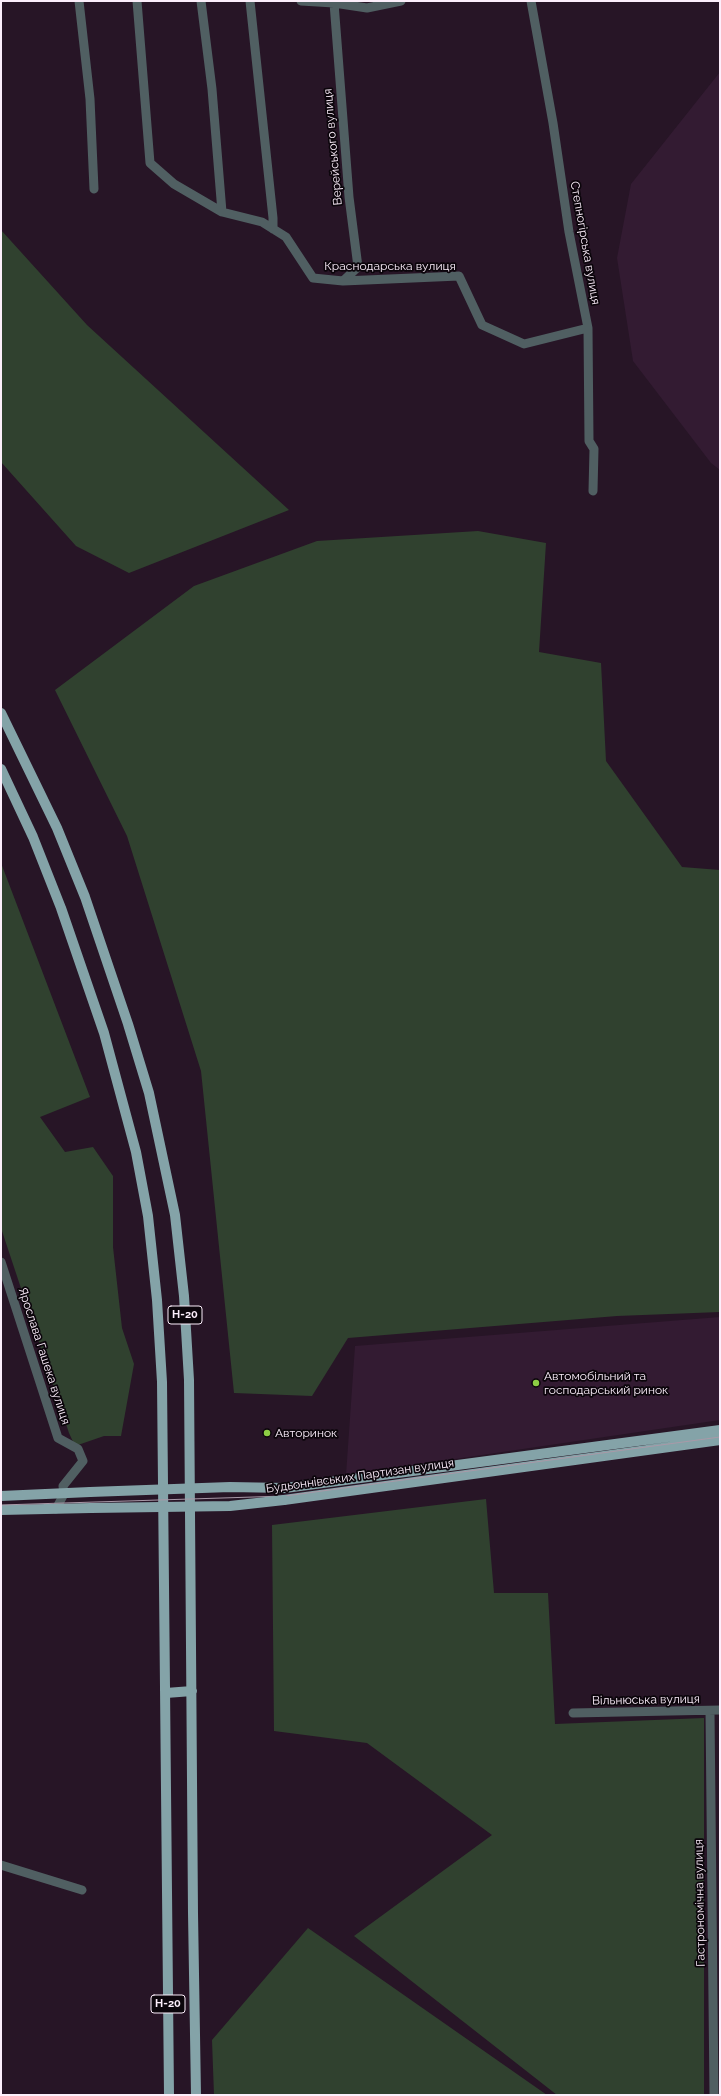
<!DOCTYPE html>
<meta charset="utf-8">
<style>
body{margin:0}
#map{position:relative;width:721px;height:2096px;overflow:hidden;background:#271526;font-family:Raleway,sans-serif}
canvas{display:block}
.frame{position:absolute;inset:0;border:2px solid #fceefb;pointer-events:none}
</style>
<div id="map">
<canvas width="721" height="2096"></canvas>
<div class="frame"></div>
</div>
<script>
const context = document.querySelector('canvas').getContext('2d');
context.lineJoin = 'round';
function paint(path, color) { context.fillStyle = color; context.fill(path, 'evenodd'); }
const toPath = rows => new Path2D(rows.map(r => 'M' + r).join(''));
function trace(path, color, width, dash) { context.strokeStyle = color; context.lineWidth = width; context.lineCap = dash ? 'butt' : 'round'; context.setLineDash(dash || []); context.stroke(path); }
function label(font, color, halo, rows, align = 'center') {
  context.font = font + ' Raleway,sans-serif'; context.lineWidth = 3.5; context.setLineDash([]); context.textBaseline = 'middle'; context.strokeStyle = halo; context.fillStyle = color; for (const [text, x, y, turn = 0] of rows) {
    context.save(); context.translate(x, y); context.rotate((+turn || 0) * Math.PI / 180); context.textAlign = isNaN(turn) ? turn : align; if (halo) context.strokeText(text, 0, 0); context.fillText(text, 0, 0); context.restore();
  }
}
paint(toPath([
 [720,72,720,470,711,463,633,361,617,258,631,184],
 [720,1317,720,1420,346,1475,355,1346]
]), '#331b32');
paint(toPath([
 [1,230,87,325,289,510,129,573,76,546,1,462],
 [478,531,546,543,539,652,601,663,606,761,682,867,720,870,720,1312,617,1316,348,1338,312,1396,234,1393,201,1071,127,836,55,690,194,586,317,541],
 [1,863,90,1097,40,1117,65,1152,93,1147,113,1176,113,1247,122,1328,134,1364,121,1436,104,1436,75,1446,69,1433,1,1228],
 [486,1499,494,1593,548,1593,555,1724,704,1718,704,2095,557,2095,354,1936,492,1835,367,1743,274,1731,272,1525],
 [308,1928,547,2095,214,2095,212,2040]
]), '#30412f');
trace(toPath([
 [79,1,90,99,94,189],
 [137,1,150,163,174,184,222,212,262,222,286,237,313,278,343,281,459,276,482,325,524,344,588,328],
 [201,1,212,89,222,212],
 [250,1,273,218,273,229],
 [301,1,334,3,367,8,401,1],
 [531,1,553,123,569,232,588,328,589,441,594,449,593,491],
 [334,3,349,197,358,267,343,281],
 [1,1262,58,1438,78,1449,83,1461,63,1486,64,1494,56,1509],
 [710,1711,714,2095],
 [573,1713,720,1710],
 [1,1865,82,1890]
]), '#505f62', 9);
trace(toPath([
 [1,713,57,828,85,897,128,1024,149,1093,175,1215,184,1296,189,1380,193,1913,196,2095],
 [1,769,33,837,61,908,104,1033,136,1152,148,1216,157,1300,162,1382,169,2095],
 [285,1488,720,1430],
 [1,1496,90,1492],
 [284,1500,720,1440],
 [1,1510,91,1508],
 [166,1693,192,1691]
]), '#84a3a8', 10);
trace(toPath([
 [1,1505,285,1496,720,1437]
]), '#a999a8', 1);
trace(toPath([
 [90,1492,230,1487,285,1488],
 [91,1508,230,1506,284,1500]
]), '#84a3a8', 10);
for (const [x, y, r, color] of [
 [536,1383,4,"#8dce44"],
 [267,1433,4,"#8dce44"]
]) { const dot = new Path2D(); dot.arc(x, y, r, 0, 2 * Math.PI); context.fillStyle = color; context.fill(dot); trace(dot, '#0b050b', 1.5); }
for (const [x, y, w] of [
 [185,1315,34],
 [168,2004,34]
]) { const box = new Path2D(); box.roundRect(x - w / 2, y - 9, w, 18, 3); context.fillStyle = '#0b050b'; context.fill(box); trace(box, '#fceefb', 1); }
label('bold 11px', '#fceefb', null, [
 ["Н-20",185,1315],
 ["Н-20",168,2004]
]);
label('12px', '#fceefb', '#0b050b', [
 ["Верейського вулиця",333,147,-95],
 ["Степногірська вулиця",585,243,80],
 ["Краснодарська вулиця",390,266],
 ["Ярослава Гашека вулиця",44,1356,72],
 ["Будьоннівських Партизан вулиця",360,1476,-8],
 ["Вільнюська вулиця",646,1700,-1],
 ["Гастрономічна вулиця",700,1903,-91]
]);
label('12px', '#fceefb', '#0b050b', [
 ["Автомобільний та",544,1376],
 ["господарський ринок",544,1390],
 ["Авторинок",275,1433]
], 'left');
</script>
